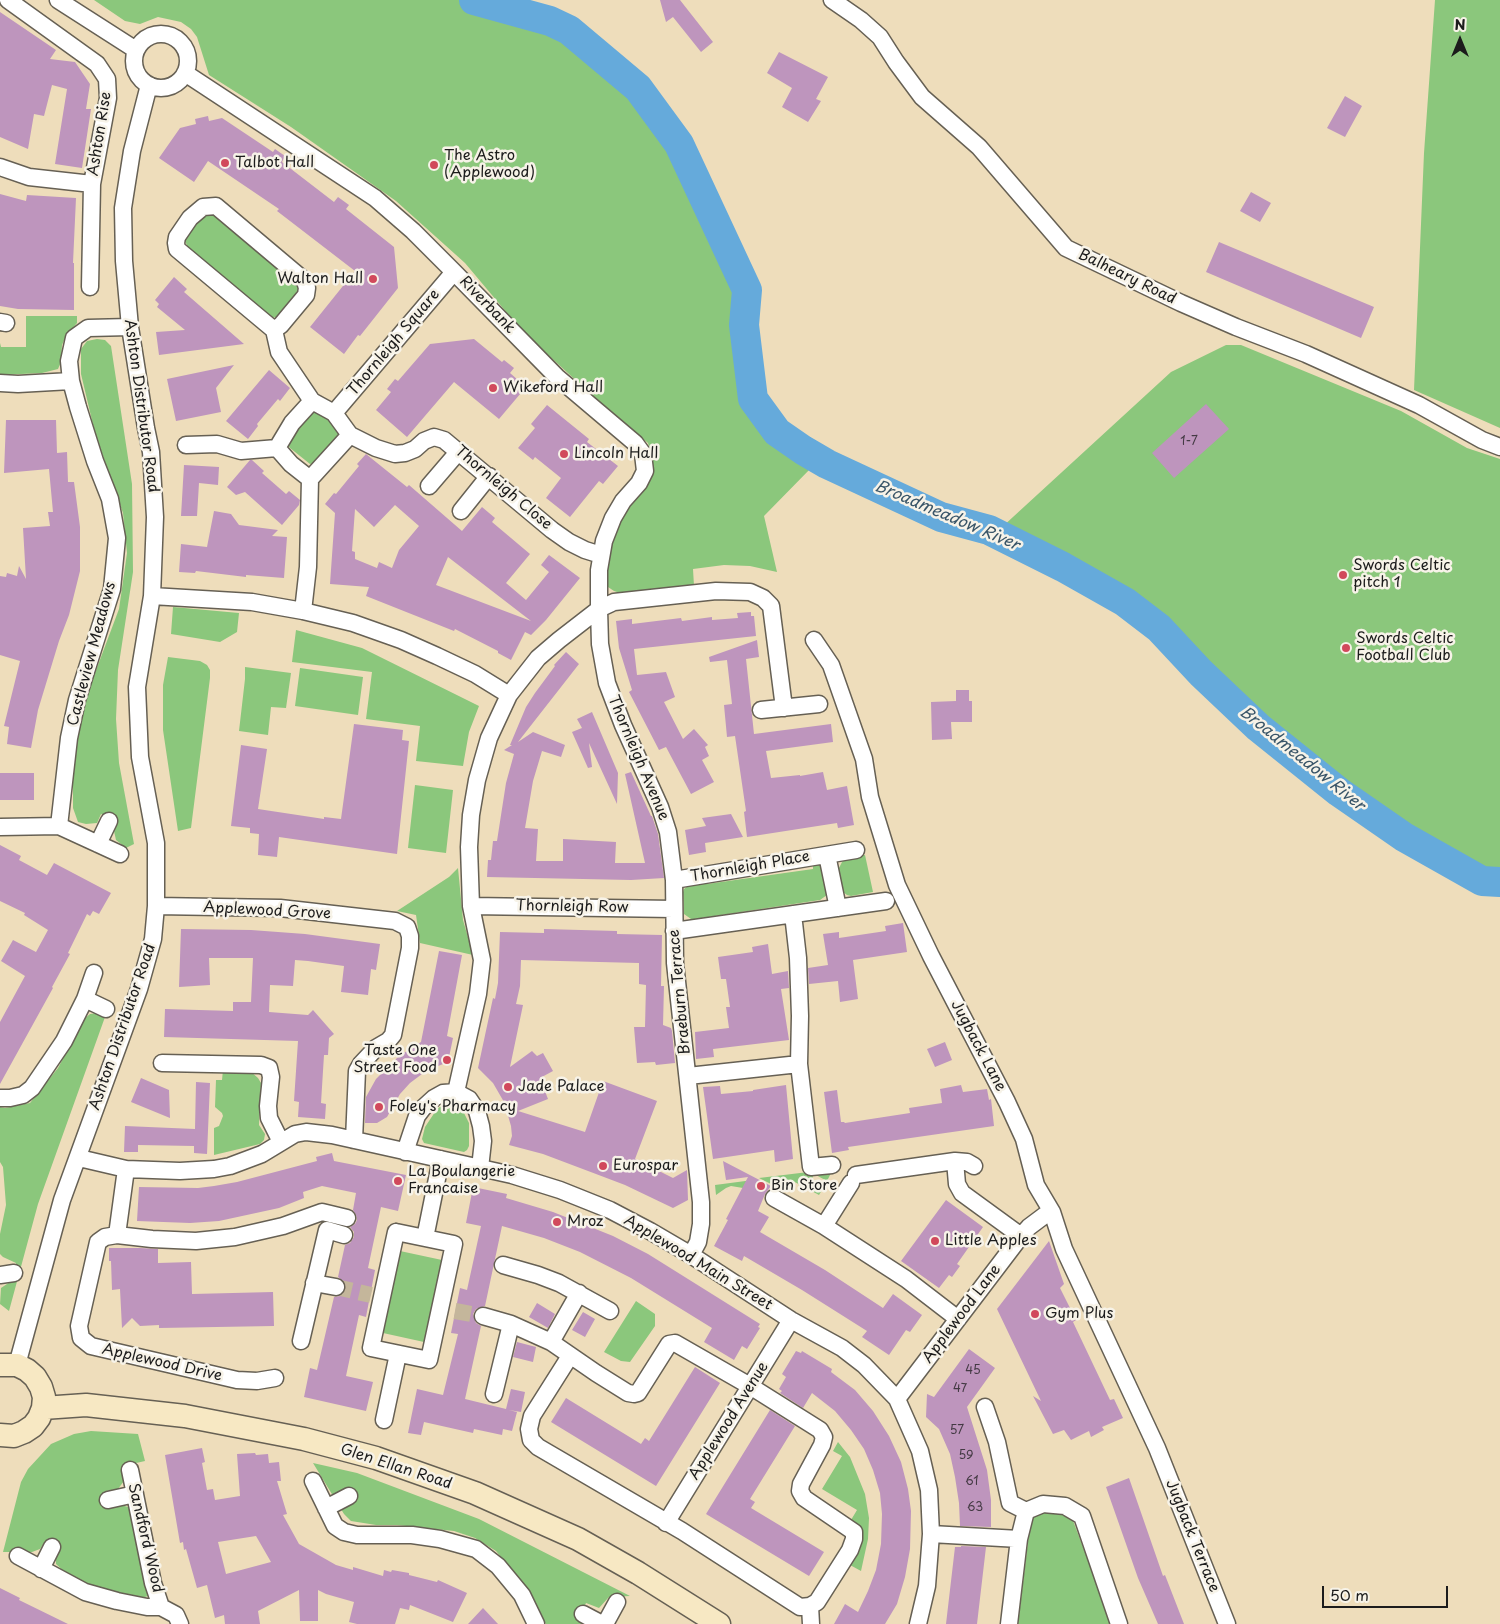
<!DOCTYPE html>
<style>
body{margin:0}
#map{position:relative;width:1500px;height:1624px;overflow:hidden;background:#edb;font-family:"Playpen Sans",sans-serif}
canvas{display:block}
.north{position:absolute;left:1435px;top:15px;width:50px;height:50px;-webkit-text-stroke:4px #f7f3e8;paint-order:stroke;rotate:0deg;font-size:14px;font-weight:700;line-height:20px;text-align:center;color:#1c1c1c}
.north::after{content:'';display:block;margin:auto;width:18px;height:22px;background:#1c1c1c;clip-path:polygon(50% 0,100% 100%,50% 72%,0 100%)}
.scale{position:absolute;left:1322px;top:1586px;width:126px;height:22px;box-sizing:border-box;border:2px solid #1c1c1c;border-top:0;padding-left:6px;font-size:15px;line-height:18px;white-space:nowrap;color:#1c1c1c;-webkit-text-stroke:4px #f7f3e8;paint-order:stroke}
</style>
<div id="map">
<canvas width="1500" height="1624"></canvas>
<div class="north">N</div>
<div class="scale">50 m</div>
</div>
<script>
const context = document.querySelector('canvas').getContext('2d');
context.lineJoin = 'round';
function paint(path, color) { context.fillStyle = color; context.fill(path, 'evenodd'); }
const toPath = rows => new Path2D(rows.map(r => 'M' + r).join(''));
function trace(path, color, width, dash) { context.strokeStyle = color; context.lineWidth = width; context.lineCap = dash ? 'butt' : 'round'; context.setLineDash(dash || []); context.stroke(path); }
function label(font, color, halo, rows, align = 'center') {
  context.font = font + ' "Playpen Sans",sans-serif'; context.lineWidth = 5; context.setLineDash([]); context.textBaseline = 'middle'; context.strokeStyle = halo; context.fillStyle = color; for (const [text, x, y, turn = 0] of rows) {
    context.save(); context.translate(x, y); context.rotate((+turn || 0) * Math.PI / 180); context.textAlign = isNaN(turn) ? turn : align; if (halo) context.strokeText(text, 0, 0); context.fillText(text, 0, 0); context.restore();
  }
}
paint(toPath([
 [94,0,474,0,550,21,569,30,638,88,679,144,747,290,744,325,753,399,801,459,812,467,764,516,777,572,750,566,724,565,693,569,694,586,620,593,614,591,608,587,607,580,607,561,611,541,620,517,650,478,653,463,648,443,617,418,523,332,465,263,396,201,291,127,209,75,197,37,191,29,181,22,158,17,140,24,125,21],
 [1435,0,1500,0,1500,428,1414,390,1424,153],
 [213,211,299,286,298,290,282,313,277,317,271,318,188,248,184,238,205,212],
 [26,316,77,316,77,323,66,336,62,345,61,362,58,369,42,373,0,375,0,343,1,347,26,347],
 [97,339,105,340,111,346,132,484,133,572,118,670,116,719,119,763,134,844,126,848,116,840,114,831,117,822,101,814,97,823,86,824,78,822,73,808,73,779,78,728,92,681,119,609,127,553,123,513,95,433,81,374,81,349,87,341],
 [1226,345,1241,345,1401,411,1467,448,1500,459,1500,876,1473,869,1405,833,1236,692,1148,605,1106,579,1001,528,1171,372],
 [313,411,319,411,337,425,339,434,314,463,310,464,290,448,287,443,288,439],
 [173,607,239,613,237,632,220,642,171,634],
 [296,630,362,648,479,706,469,732,463,766,416,761,420,726,366,719,372,672,292,662],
 [168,657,200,661,207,665,210,670,210,678,191,828,178,831,163,730,163,685],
 [245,667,291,673,286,708,271,707,268,735,239,731,245,679],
 [300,668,363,677,358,715,295,706],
 [415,785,453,790,446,853,408,848],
 [865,855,873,892,851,896,847,895,843,892,839,876,839,868,842,862,847,858],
 [813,864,820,864,823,867,828,891,827,895,820,900,695,919,691,919,684,914,683,892,684,889,690,884,706,880,707,884,813,869],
 [458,868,463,920,473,955,420,943,416,915,397,911,449,877],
 [97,1013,105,1017,38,1204,9,1311,0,1304,1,1288,13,1280,16,1263,3,1257,0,1254,0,1234,6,1205,3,1167,0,1162,0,1107,5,1108,30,1103,58,1068,84,1019,90,1014],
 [223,1070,250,1071,258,1078,261,1083,259,1125,265,1134,264,1140,260,1144,214,1155,214,1128,219,1126,223,1116,222,1113,215,1107,216,1080,222,1080],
 [453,1103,462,1109,469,1123,469,1146,467,1150,464,1152,424,1143,422,1139,425,1127,437,1109,444,1104],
 [833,1169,827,1181,814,1174,810,1183,822,1190,819,1195,791,1180,785,1191,759,1178],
 [753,1180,743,1188,731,1186,726,1188,716,1195,715,1185],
 [400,1251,442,1260,424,1342,383,1333],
 [636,1301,655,1314,655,1326,630,1362,621,1361,604,1352],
 [91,1431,138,1434,145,1461,123,1466,124,1481,118,1489,106,1491,108,1505,118,1504,128,1507,134,1520,150,1591,148,1596,142,1598,111,1593,86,1584,69,1576,56,1564,56,1556,60,1547,46,1540,40,1549,32,1552,3,1552,21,1482,28,1469,51,1444,74,1434],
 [838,1442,850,1457,865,1494,869,1518,868,1539,861,1571,850,1565,860,1549,863,1541,862,1533,851,1520,857,1510,822,1489,842,1456,833,1451],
 [313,1463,357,1473,479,1519,630,1596,609,1597,599,1608,586,1603,580,1617,589,1624,546,1624,519,1579,496,1551,475,1538,454,1531,397,1525,376,1525,351,1521,344,1514],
 [1054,1508,1072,1518,1112,1624,1018,1624,1031,1517]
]), '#8bc77c');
trace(toPath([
 [474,0,550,21,569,30,638,88,679,144,747,290,744,325,753,399,777,432,803,450,827,464,941,517,989,530,1063,567,1125,602,1159,628,1201,673,1258,727,1339,792,1404,837,1482,881,1500,882]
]), '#65aadb', 30);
paint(toPath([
 [660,0,680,0,713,42,701,52,673,17,666,22],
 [0,12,56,50,50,59,75,62,90,84,86,109,91,109,82,168,55,164,67,89,52,85,44,116,34,114,28,149,0,137],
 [779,52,828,77,816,99,821,101,808,122,782,107,792,88,767,73],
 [1345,96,1362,106,1345,137,1327,128],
 [208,116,209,121,222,118,273,152,275,149,285,156,282,162,334,202,338,197,349,205,346,209,394,247,398,288,360,336,358,335,344,354,310,327,355,271,277,211,279,209,208,161,194,182,159,158,180,128,196,124,195,119],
 [1251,192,1271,203,1260,222,1240,211],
 [0,194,26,201,27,195,76,198,73,263,74,263,74,310,18,309,0,306],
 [1219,242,1374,307,1361,338,1206,272],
 [174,277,187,289,184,292,244,344,159,355,156,332,185,330,157,307,159,304,155,300],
 [474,339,502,362,504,360,514,368,510,373,526,387,499,419,454,382,407,437,376,410,391,392,387,389,395,379,398,381,430,344],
 [234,365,216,388,221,412,176,421,167,379],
 [269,370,290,388,280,401,278,399,257,424,258,426,248,439,226,421],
 [1206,404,1229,429,1174,478,1152,453],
 [547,405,589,439,587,442,618,466,603,484,599,481,570,517,546,498,561,478,535,457,533,460,518,448,535,428,531,424],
 [6,420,56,420,57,453,67,452,68,482,74,482,80,527,80,571,69,615,59,641,38,710,31,748,7,744,9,727,4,726,20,661,0,655,0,576,6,577,7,573,17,576,19,566,26,579,23,528,50,526,48,512,53,512,49,469,4,473],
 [366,454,407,487,409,485,462,531,482,507,495,518,492,522,530,554,506,583,526,600,549,572,541,565,549,555,580,578,546,620,531,635,525,632,511,660,498,653,498,651,455,629,454,631,366,596,369,587,330,584,335,513,325,504,334,493,336,494,359,466,357,464],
 [395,505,419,526,399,550,392,568,379,562,377,568,355,559,355,552,352,551,355,509,374,527],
 [448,557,531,621,436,585],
 [250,460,252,460,264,471,262,473,286,494,289,491,300,500,299,505,282,525,245,492,236,495,227,487],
 [184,465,219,467,218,485,199,483,197,516,181,516],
 [214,511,231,514,239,525,278,530,272,536,287,537,284,578,246,575,246,577,196,571,195,573,179,572,181,544,207,547],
 [751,612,751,616,754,616,756,636,634,649,637,675,666,672,675,697,664,702,683,739,694,729,708,745,705,747,709,756,702,760,714,782,691,794,666,747,659,750,629,692,632,690,619,648,616,621,632,619,632,624,681,618,682,621,712,617,712,620,738,618,737,613],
 [757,640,759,657,746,659,754,734,831,724,833,742,766,751,771,778,800,775,800,776,823,772,827,790,847,786,854,825,838,828,837,823,747,837,744,812,746,811,735,736,727,737,724,705,732,704,727,660,710,662,709,657],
 [566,652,579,664,518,742,533,732,565,745,561,757,542,751,533,781,525,828,538,829,536,861,563,861,563,839,616,842,615,863,645,863,625,774,631,772,651,816,652,816,658,834,664,878,631,880,487,877,488,860,491,860,493,841,497,841,506,783,514,754,504,750,512,745,510,745,526,707,535,693,555,666,554,665],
 [956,690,969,690,969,701,972,701,972,722,951,722,952,739,932,740,931,702,956,701],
 [592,712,618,773,617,804,589,743,592,767,588,768,572,732,582,728,577,719],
 [354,724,403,730,402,740,409,741,397,854,279,837,277,857,258,855,259,834,250,833,250,828,231,826,241,745,267,749,258,809,324,819,324,817,341,819],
 [0,773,34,773,34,800,0,800],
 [731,814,743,837,705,843,706,852,689,855,685,830,706,826,702,818],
 [0,845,21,856,19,860,47,875,54,863,111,893,99,914,93,911,90,916,87,914,68,953,70,954,52,987,53,988,0,1084,0,1022,25,976,1,961,13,940,36,952,48,930,24,915,25,913,0,901],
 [903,923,907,952,853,960,858,999,840,1002,838,981,809,984,808,968,828,965,823,934,839,932,839,938,886,931,885,926],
 [181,929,251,930,305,934,380,944,376,970,371,969,368,995,341,992,344,966,308,961,295,960,293,986,270,985,269,1012,308,1015,313,1010,334,1034,329,1038,328,1055,324,1055,321,1103,326,1104,325,1119,298,1117,299,1102,294,1101,298,1041,164,1037,165,1009,233,1011,233,1002,251,1002,253,958,209,958,210,985,179,987],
 [544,929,617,931,617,934,662,935,661,986,664,986,663,1025,671,1028,672,1031,675,1063,656,1065,655,1062,637,1063,634,1027,645,1027,646,985,639,984,639,963,521,960,520,986,516,1004,523,1005,510,1067,532,1051,537,1056,543,1053,553,1071,540,1078,548,1099,518,1111,585,1132,603,1081,657,1101,635,1159,673,1178,687,1170,688,1200,673,1208,625,1185,596,1174,543,1154,509,1145,512,1136,511,1126,504,1102,493,1083,478,1068,493,998,495,999,498,983,500,932,544,933],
 [768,944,772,974,788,971,789,988,781,989,789,1040,713,1049,714,1057,696,1059,695,1032,729,1028,726,1007,730,1007,726,979,721,979,718,957,753,952,752,947],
 [439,951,462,955,447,1036,453,1038,448,1062,426,1071,410,1083,400,1094,387,1117,377,1123,365,1123,366,1097,376,1079,399,1056,421,1042],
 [945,1042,952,1060,935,1067,927,1049],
 [141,1078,169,1090,170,1118,131,1102],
 [196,1082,210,1083,207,1154,194,1153,194,1146,138,1145,138,1152,124,1152,125,1126,195,1129],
 [786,1085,793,1159,775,1162,774,1150,713,1159,703,1087,720,1086,721,1094,753,1091,753,1090],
 [961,1085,963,1092,987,1089,989,1100,991,1099,994,1126,848,1147,849,1150,832,1153,824,1092,837,1090,841,1122,844,1122,845,1123,910,1113,909,1108,942,1103,940,1089],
 [332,1153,334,1161,406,1175,398,1211,381,1207,368,1268,375,1270,366,1317,359,1315,346,1376,373,1382,366,1411,304,1397,310,1368,317,1370,334,1297,340,1296,346,1289,345,1283,338,1277,345,1245,350,1243,354,1237,354,1232,350,1227,355,1224,357,1220,356,1215,353,1210,356,1193,322,1186,303,1192,304,1198,279,1208,219,1221,190,1223,137,1221,139,1187,198,1188,214,1186,237,1182,317,1161,316,1157],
 [723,1161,771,1186,765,1194,758,1211,769,1217,760,1232,825,1270,883,1308,893,1294,922,1315,910,1332,906,1330,889,1355,862,1337,867,1331,802,1290,744,1256,742,1261,714,1246,728,1220,726,1219,748,1177,726,1180],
 [473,1187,507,1194,506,1198,553,1212,613,1236,648,1254,760,1324,758,1327,760,1328,747,1349,742,1346,734,1360,704,1342,712,1328,631,1278,580,1252,544,1238,502,1226,485,1306,476,1309,473,1314,476,1323,481,1326,465,1399,506,1409,511,1389,525,1392,521,1412,509,1410,517,1412,512,1431,503,1429,502,1435,474,1429,473,1433,424,1422,421,1435,408,1433,417,1389,443,1395,458,1334,451,1333,460,1288,467,1290,481,1226,466,1223],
 [946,1200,983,1227,957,1264,960,1266,952,1277,949,1275,939,1288,901,1261],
 [1049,1241,1064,1284,1060,1288,1076,1320,1073,1322,1110,1400,1114,1399,1123,1418,1102,1427,1104,1430,1091,1437,1089,1431,1071,1440,1064,1430,1053,1434,1033,1396,1041,1401,997,1309],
 [109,1248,140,1248,158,1249,158,1263,191,1262,192,1294,273,1292,274,1326,159,1328,159,1325,140,1326,132,1318,122,1328,120,1289,112,1290,111,1261,109,1261],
 [537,1303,555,1314,548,1328,529,1317],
 [583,1312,595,1319,585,1337,572,1330],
 [517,1342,536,1347,533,1362,513,1357],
 [969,1349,995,1368,967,1407,987,1470,991,1500,991,1527,960,1526,959,1503,955,1477,950,1454,939,1429,926,1417,927,1394,934,1397],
 [796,1351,801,1353,802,1351,832,1369,831,1372,855,1390,873,1411,889,1436,901,1462,908,1489,911,1511,910,1549,905,1577,897,1604,885,1624,834,1624,845,1604,858,1612,868,1591,876,1570,881,1544,882,1514,880,1493,873,1470,864,1449,851,1430,835,1411,812,1393,803,1408,780,1393,782,1391,779,1389,786,1377,782,1374],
 [695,1367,720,1383,656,1486,551,1422,566,1398,641,1444,645,1438,649,1441],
 [770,1410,795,1426,750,1499,755,1502,751,1508,824,1552,809,1576,706,1514],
 [202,1448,205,1462,202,1463,207,1490,213,1489,215,1500,240,1496,237,1454,255,1453,256,1455,268,1454,269,1463,279,1462,281,1481,277,1481,287,1514,283,1515,299,1544,336,1565,353,1570,353,1567,383,1576,384,1570,391,1572,392,1570,409,1573,409,1575,437,1582,438,1580,467,1593,453,1622,410,1605,409,1610,400,1608,395,1624,357,1624,349,1622,354,1602,326,1594,318,1590,318,1621,300,1621,299,1590,258,1611,260,1624,225,1624,224,1615,215,1618,207,1585,197,1588,186,1549,184,1550,183,1542,180,1543,165,1455],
 [256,1536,271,1562,226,1574,218,1542],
 [1129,1478,1163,1576,1165,1575,1184,1624,1158,1624,1138,1578,1106,1487],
 [961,1546,986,1547,977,1624,946,1624,955,1547,961,1547],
 [0,1588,20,1598,19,1600,68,1624,0,1624],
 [483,1608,498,1624,468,1624]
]), '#be95bd');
trace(toPath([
 [336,1287,371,1295],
 [455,1311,483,1316]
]), '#c4b69b', 16, [16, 8]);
const street = toPath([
 [8,0,97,64,107,79,108,98,92,184,90,287],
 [58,0,136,50],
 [832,0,861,20,880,37,896,62,922,97,979,147,1066,248,1181,303,1236,327,1306,354,1419,405,1482,440,1500,447],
 '134 61a27 27 0 1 1 54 0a27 27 0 1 1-54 0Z',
 [185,73,375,198,413,231,454,272,557,377,635,443,643,454,645,471,639,483,623,501,613,518,604,541,599,570,599,609,600,644,607,683,623,725,660,807,668,832,674,880,675,963,701,1202,701,1224,698,1242,691,1255],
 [0,167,29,177,92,184],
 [0,322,6,323],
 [274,330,281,325,306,295,307,288,305,281,216,206,203,207,190,218,177,237,176,243,177,249,274,330,279,352,312,401],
 [0,383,18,384,71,381],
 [312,401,334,413,350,435,310,479,291,464,277,448,292,423,312,401],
 [334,413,454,272],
 [350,435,376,448,395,454,405,453,415,449,424,441,434,437,444,440,552,530,569,542,585,550,601,555],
 [186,445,217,444,241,451,277,448],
 [429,486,459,451],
 [461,511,489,476],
 [152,596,252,602,303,611,353,623,401,640,437,656,475,674,509,695],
 [303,611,308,567,310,479],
 [814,640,831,665,864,759,870,797,897,885,931,956,1007,1102,1024,1139,1036,1185,1052,1212,1064,1249,1157,1448,1227,1624],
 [761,710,819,704],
 [59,826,69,738,77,700,112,589,117,538,110,499,95,461,78,407,71,381,69,361,74,338,88,328,130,327],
 [0,827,59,826,120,854],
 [98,844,109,821],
 [827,855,838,908],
 [674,880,856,850],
 [156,906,280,908,395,921,407,927,410,936,410,948,393,1035,388,1041,376,1048,361,1064,357,1071,354,1140],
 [471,906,674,909],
 [793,914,798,958,800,1016,799,1064],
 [674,931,886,901],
 [85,999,106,1009],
 [162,1063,261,1065,269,1068,271,1077,268,1106,269,1118,281,1142],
 [688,1076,799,1064,811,1167,832,1165],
 [456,1092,478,994,482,960,471,906,469,847,471,815,477,780,489,738,509,695,538,658,559,640,599,609,614,602,716,591,750,592,763,598,771,606,784,708],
 [0,1098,10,1098,23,1095,32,1088,64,1041,85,999,94,973],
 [405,1152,417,1116,423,1108,434,1098,443,1093,456,1092,469,1099,477,1111,481,1126,483,1141,480,1168],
 [79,1158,126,1169,180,1171,214,1169,230,1166,262,1154,295,1134,306,1132,332,1135,512,1175,560,1190,610,1210,650,1231,691,1255,791,1320,842,1348,864,1365,897,1399,920,1451,929,1490,931,1534,927,1586,918,1624],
 [955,1161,957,1184,962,1193,1021,1236],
 [856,1175,955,1161,967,1162,974,1166],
 [774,1198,824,1226,906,1279,958,1319],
 [824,1226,851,1183],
 [396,1232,454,1244,429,1360,371,1348,396,1232],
 [117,1235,126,1169],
 [425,1238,441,1159],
 [503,1265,538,1275,559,1283,610,1311],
 [0,1275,14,1273],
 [314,1283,336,1287],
 [483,1316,511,1324,551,1342,596,1373,628,1393,634,1394,638,1393,669,1344,675,1343,750,1386,820,1430,824,1437,822,1445,801,1484,800,1491,804,1498,854,1532,854,1539,850,1550,817,1602,810,1606,800,1607,682,1531,538,1447,531,1440,529,1429,532,1416,570,1356],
 [301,1341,327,1230,344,1235],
 [551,1342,579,1293],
 [17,1365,62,1200,139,989,153,939,156,906,156,843,140,757,137,687,152,596,155,517,151,452,146,428,130,327,124,261,123,208,132,151,149,85],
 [275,1378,257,1381,237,1380,91,1346,81,1338,79,1326,98,1242,105,1237,117,1235,152,1239,196,1241,235,1237,283,1226,322,1212,347,1218],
 [494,1394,511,1324],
 [897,1399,1021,1236,1029,1227,1045,1215,1052,1212],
 [985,1407,997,1442,1010,1503,1026,1511],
 [384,1420,398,1354],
 [130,1470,153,1583,161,1607,176,1615,180,1624],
 [313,1481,335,1526,344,1532,357,1535,412,1535,440,1539,476,1549,498,1566,522,1595,536,1624],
 [108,1500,135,1494],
 [326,1508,349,1496],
 [666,1523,791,1320],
 [931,1534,1019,1539],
 [18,1556,85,1592,117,1601,147,1607,161,1607],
 [41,1569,52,1547],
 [810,1606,811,1624],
 [583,1614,602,1624],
 [605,1624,617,1602],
 [1009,1624,1019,1539,1026,1511,1043,1504,1065,1506,1082,1516,1119,1624]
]);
const secondary = toPath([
 [0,1365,17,1365,27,1370,35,1377,41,1387,44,1397,43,1408,39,1418,33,1426,24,1432,14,1436,0,1435],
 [43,1408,86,1405,185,1416,304,1439,376,1458,475,1493,578,1539,638,1573,719,1624]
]);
trace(street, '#666054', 19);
trace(secondary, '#666054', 25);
trace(street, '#fff', 16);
trace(secondary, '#f7e8c3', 22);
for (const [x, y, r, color] of [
 [225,163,5,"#d1495b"],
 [434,165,5,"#d1495b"],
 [373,279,5,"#d1495b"],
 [493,388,5,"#d1495b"],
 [564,454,5,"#d1495b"],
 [1343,575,5,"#d1495b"],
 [1346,648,5,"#d1495b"],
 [447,1060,5,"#d1495b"],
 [508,1087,5,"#d1495b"],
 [379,1107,5,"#d1495b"],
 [603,1166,5,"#d1495b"],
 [398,1181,5,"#d1495b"],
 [761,1186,5,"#d1495b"],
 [557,1222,5,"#d1495b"],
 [935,1241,5,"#d1495b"],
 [1035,1314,5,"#d1495b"]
]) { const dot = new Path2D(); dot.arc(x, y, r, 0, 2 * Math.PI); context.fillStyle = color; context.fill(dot); trace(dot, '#f7f3e8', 2); }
label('12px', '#443a44', null, [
 ["1-7",1189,442],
 ["45",973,1371],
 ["47",960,1389],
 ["57",957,1431],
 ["59",966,1456],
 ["61",972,1482],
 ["63",975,1508]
]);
label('15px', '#1c1c1c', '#f7f3e8', [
 ["Ashton Rise",100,134,-81],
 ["Balheary Road",1127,277,26],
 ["Riverbank",487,305,46],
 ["Thornleigh Square",394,343,-50],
 ["Ashton Distributor Road",141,406,82],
 ["Thornleigh Close",503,488,40],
 ["Castleview Meadows",92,654,-75],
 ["Thornleigh Avenue",638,758,67],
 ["Thornleigh Place",750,867,-10],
 ["Thornleigh Row",572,907,1],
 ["Applewood Grove",267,911,3],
 ["Braeburn Terrace",680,992,-95],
 ["Ashton Distributor Road",123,1027,-71],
 ["Jugback Lane",978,1046,62],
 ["Applewood Main Street",698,1263,31],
 ["Applewood Lane",962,1314,-53],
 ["Applewood Drive",162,1363,13],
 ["Applewood Avenue",729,1421,-58],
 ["Glen Ellan Road",396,1467,18],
 ["Jugback Terrace",1192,1536,68],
 ["Sandford Wood",145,1538,77]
]);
label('15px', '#1c1c1c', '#f7f3e8', [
 ["The Astro",444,156],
 ["(Applewood)",444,173],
 ["Talbot Hall",235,163],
 ["Walton Hall",363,279,"right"],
 ["Wikeford Hall",503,388],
 ["Lincoln Hall",574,454],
 ["Swords Celtic",1353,566],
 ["pitch 1",1353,583],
 ["Swords Celtic",1356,639],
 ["Football Club",1356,656],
 ["Taste One",437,1051,"right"],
 ["Street Food",437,1068,"right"],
 ["Jade Palace",518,1087],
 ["Foley's Pharmacy",389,1107],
 ["Eurospar",613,1166],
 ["La Boulangerie",408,1172],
 ["Francaise",408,1189],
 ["Bin Store",771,1186],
 ["Mroz",567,1222],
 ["Little Apples",945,1241],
 ["Gym Plus",1045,1314]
], 'left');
label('italic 16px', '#395568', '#f7f3e8', [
 ["Broadmeadow River",947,516,23],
 ["Broadmeadow River",1302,759,39]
]);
</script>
